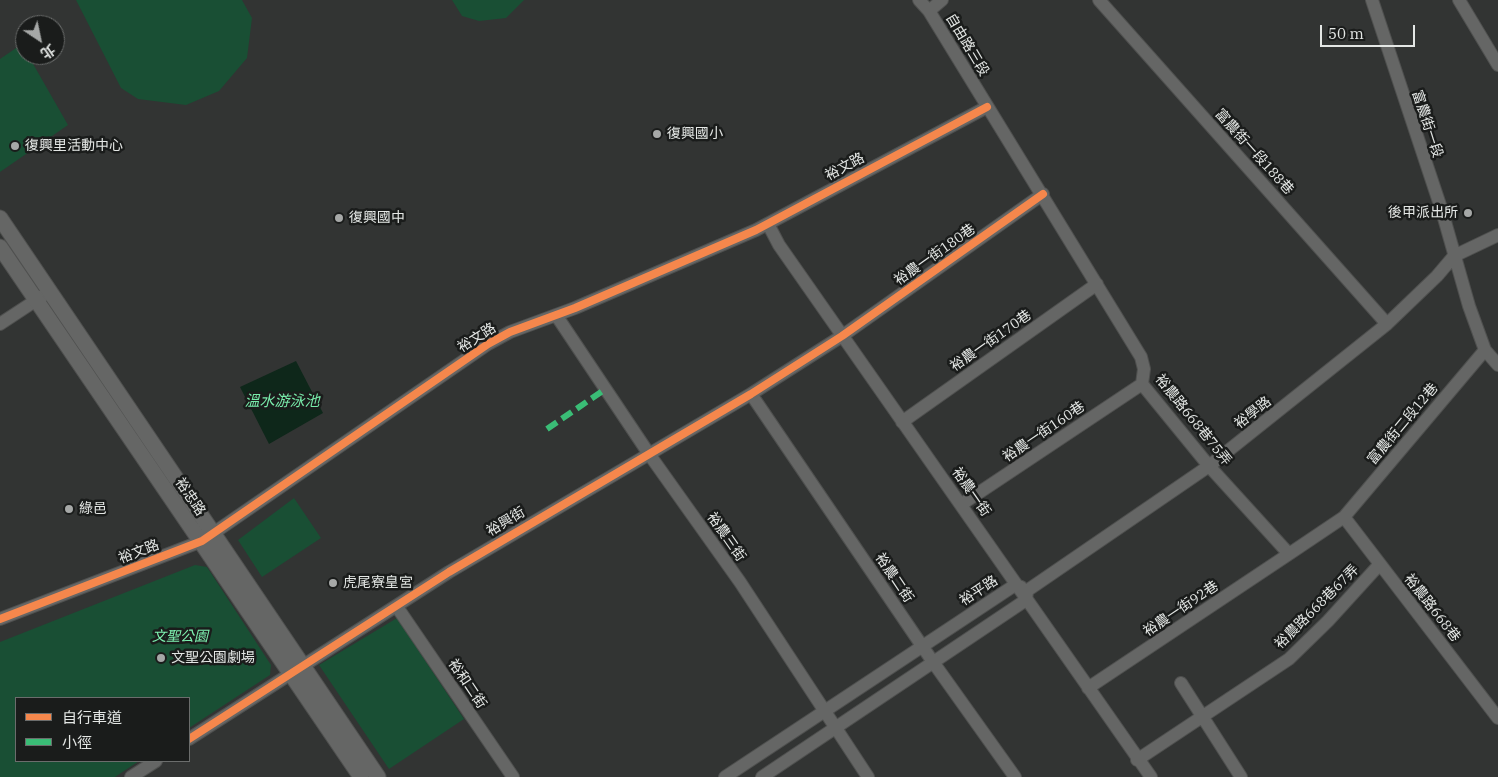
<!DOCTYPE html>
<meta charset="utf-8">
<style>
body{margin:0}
#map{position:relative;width:1498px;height:777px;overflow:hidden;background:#323433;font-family:"IBM Plex Serif","Noto Sans TC",serif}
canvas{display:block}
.legend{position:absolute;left:15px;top:697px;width:175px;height:65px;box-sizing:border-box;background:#1a1c1b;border:1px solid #6b6d6c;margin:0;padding:6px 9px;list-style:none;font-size:15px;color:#e4e7e5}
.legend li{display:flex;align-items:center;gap:10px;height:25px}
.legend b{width:25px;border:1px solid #6b6d6c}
.north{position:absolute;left:15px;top:15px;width:50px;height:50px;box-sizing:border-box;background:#1a1c1b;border:1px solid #6b6d6c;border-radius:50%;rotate:146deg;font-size:14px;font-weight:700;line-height:20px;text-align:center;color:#e4e7e5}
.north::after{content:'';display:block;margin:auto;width:18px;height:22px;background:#a6a8a7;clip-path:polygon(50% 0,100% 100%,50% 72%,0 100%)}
.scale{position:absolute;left:1320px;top:25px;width:95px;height:22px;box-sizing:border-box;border:2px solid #e4e7e5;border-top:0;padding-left:6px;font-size:15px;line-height:18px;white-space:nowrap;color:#e4e7e5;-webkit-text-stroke:4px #1a1c1b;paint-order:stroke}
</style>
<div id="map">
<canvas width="1498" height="777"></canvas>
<ul class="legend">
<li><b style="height:6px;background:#f5874c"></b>自行車道</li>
<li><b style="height:6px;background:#3abd76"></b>小徑</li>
</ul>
<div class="north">北</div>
<div class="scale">50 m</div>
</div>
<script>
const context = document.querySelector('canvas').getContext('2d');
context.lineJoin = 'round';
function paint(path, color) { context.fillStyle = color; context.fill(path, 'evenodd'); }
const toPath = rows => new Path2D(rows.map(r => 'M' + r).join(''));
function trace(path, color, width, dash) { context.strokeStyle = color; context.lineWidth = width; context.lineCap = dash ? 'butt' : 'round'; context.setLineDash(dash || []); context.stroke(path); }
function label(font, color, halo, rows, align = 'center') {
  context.font = font + ' "IBM Plex Serif","Noto Sans TC",serif'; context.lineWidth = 5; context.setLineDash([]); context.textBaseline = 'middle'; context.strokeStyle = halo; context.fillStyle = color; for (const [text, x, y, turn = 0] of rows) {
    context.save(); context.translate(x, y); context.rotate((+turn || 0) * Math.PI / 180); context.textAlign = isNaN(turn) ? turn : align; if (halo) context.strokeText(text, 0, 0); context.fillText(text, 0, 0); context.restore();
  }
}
paint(toPath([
 [76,0,242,0,252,18,247,58,219,91,186,105,138,99,121,88],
 [452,0,524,0,506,18,479,21,462,16],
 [22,44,25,55,28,55,68,125,0,172,0,59],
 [294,498,321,538,262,577,238,540],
 [195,565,207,567,271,665,270,675,189,728,189,698,16,698,16,761,139,761,115,777,0,777,0,642],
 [397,618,464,719,389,769,319,665]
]), '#194f34');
paint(toPath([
 [296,361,323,413,269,444,240,387]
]), '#0e271a');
const minor = toPath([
 [919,0,929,11,1141,357,1144,369,1142,384,1209,466,1289,554,1344,517,1485,350],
 [1099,0,1387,324],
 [1372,0,1442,211,1469,306,1485,350,1498,365],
 [1459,0,1498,65],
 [929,11,942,0],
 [768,224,779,245,1151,777],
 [556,315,649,454,740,582,868,777],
 [0,324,44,295],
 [751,394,933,662,1015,777],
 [902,422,1097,284],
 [962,504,1142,384],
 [1344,517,1498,718],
 [1028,590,1209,466,1387,324,1437,276,1454,256,1498,235],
 [397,607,513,777],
 [0,619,202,541,488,344,510,332,575,308,756,230,987,107],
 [1181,683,1241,777],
 [1088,688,1289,554],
 [189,739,449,572,751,394,842,336,1043,194],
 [1137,760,1289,659,1328,621,1379,565],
 [131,777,156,761],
 [725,777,1015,585,1021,587],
 [762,777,1026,600,1027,592]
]);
const tertiary = toPath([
 [0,218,378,777],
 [0,247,361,777]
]);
trace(minor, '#4f504f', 14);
trace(tertiary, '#4f504f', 17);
trace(minor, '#656665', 12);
trace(tertiary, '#656665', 15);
trace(toPath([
 [547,429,604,390]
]), '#3abd76', 6, [12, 6]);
trace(toPath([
 [0,619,202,541,488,344,510,332,575,308,756,230,987,107],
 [189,739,449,572,751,394,842,336,1043,194]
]), '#f5874c', 8);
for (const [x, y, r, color] of [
 [657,134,5,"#a6a8a7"],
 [15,146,5,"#a6a8a7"],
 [1468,213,5,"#a6a8a7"],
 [339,218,5,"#a6a8a7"],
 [69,509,5,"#a6a8a7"],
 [333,583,5,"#a6a8a7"],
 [161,658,5,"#a6a8a7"]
]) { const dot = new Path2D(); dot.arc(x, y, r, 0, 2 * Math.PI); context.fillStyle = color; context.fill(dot); trace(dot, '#1a1c1b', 2); }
label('14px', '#e4e7e5', '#1a1c1b', [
 ["自由路三段",967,45,59],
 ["富農街一段",1427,124,72],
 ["富農街一段188巷",1254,152,48],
 ["裕文路",845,167,-28],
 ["裕農一街180巷",935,255,-35],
 ["裕文路",477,338,-32],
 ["裕農一街170巷",991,341,-35],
 ["裕學路",1253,413,-38],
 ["裕農路668巷75弄",1193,420,51],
 ["富農街二段12巷",1403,424,-50],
 ["裕農一街160巷",1044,432,-34],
 ["裕農一街",971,492,55],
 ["裕忠路",190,497,56],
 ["裕興街",506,522,-31],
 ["裕農三街",726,537,55],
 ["裕文路",139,552,-21],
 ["裕農二街",894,578,56],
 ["裕平路",979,591,-33],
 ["裕農路668巷67弄",1317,607,-45],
 ["裕農路668巷",1432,608,52],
 ["裕農一街92巷",1181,609,-34],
 ["裕和二街",467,684,56]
]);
label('14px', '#e4e7e5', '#1a1c1b', [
 ["復興國小",667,134],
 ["復興里活動中心",25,146],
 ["後甲派出所",1458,213,"right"],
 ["復興國中",349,218],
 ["綠邑",79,509],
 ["虎尾寮皇宮",343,583],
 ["文聖公園劇場",171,658]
], 'left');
label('italic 14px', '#7ff3b1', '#1a1c1b', [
 ["文聖公園",180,637]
]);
label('italic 15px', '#78ebaa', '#1a1c1b', [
 ["溫水游泳池",282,402]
]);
</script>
